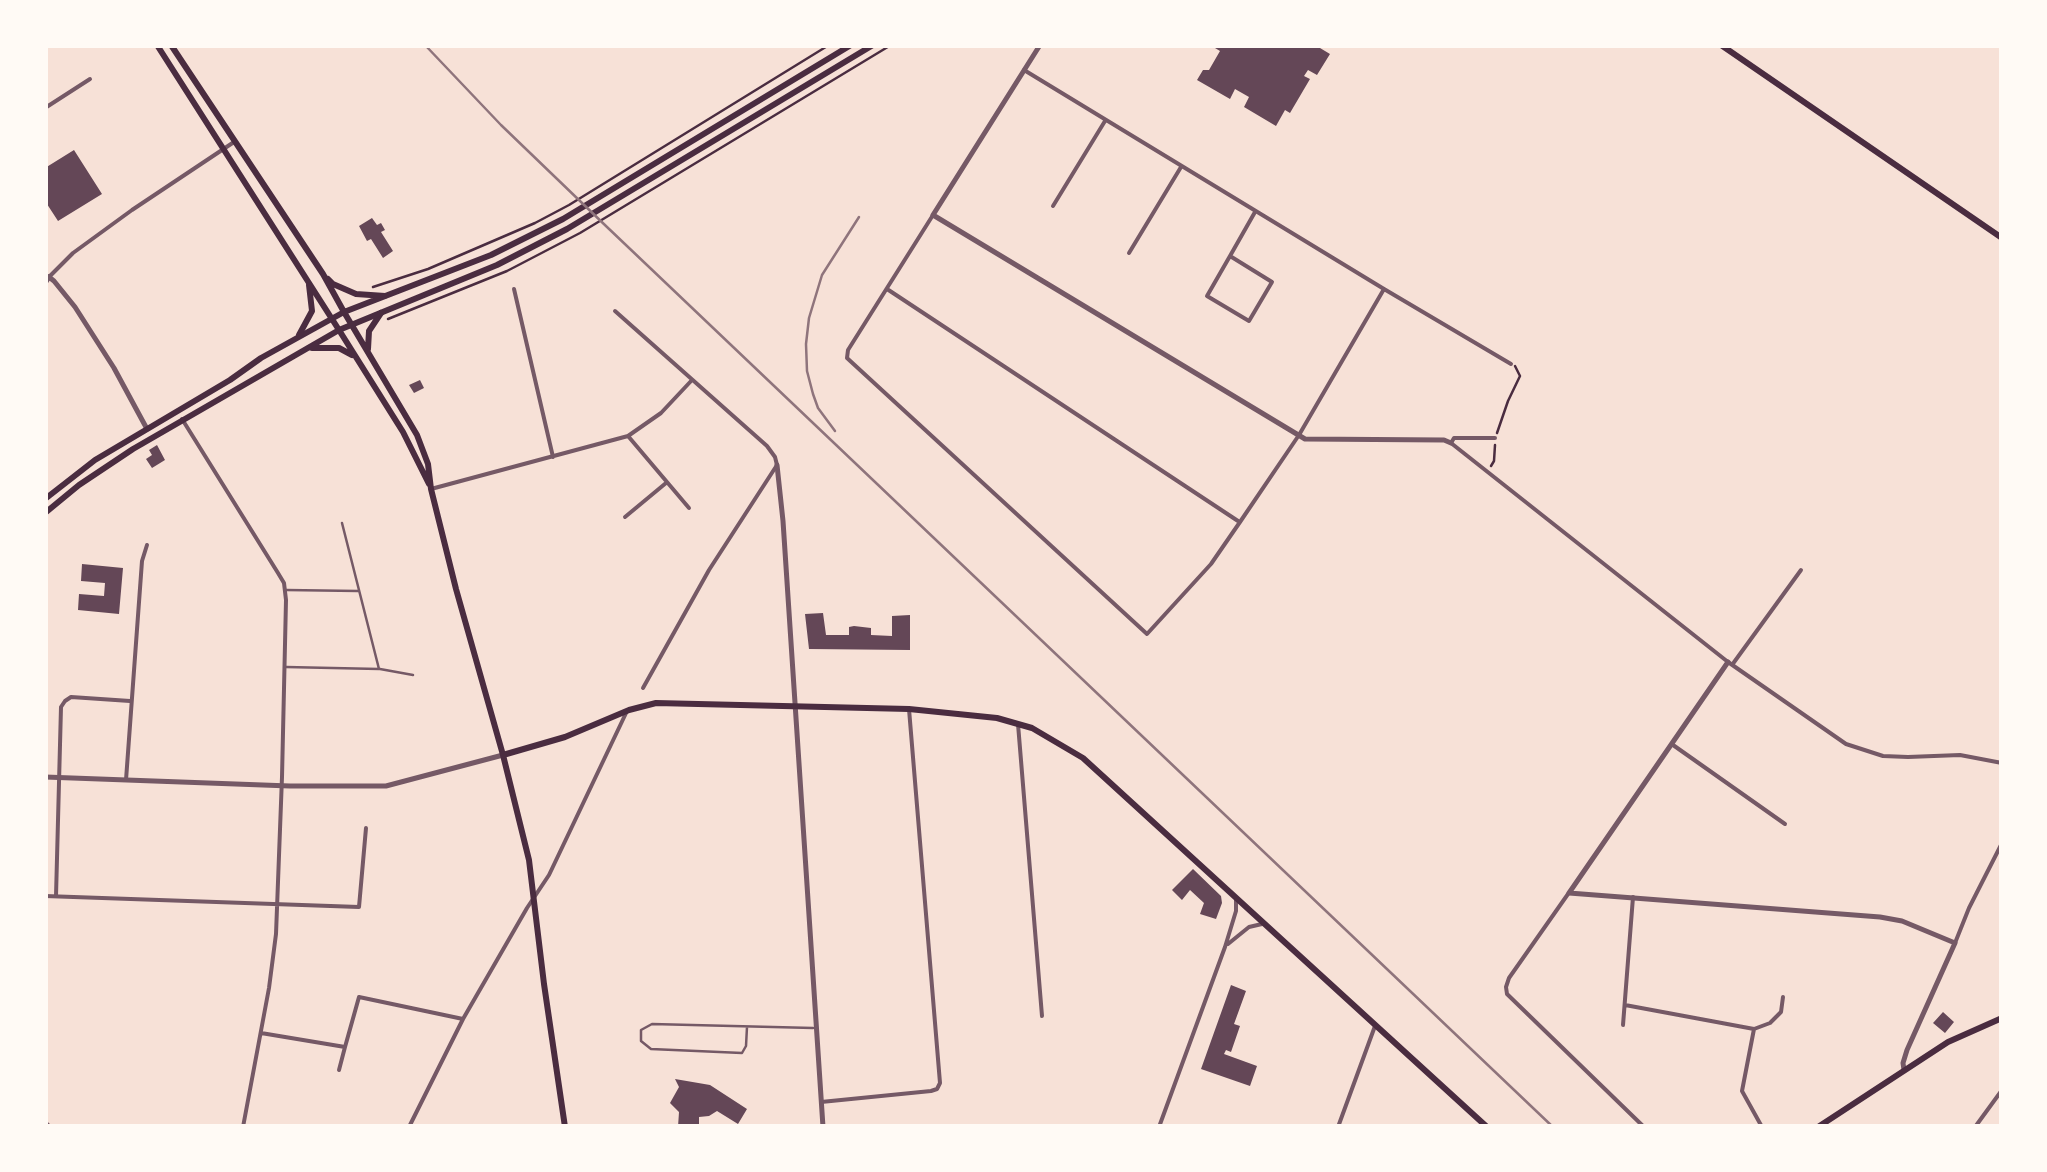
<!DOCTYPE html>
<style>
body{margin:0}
#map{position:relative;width:2047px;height:1172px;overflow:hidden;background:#f7e1d7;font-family:Rubik,sans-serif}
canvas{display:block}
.frame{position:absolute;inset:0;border:48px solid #fffaf5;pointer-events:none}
</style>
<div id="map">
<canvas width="2047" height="1172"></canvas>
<div class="frame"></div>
</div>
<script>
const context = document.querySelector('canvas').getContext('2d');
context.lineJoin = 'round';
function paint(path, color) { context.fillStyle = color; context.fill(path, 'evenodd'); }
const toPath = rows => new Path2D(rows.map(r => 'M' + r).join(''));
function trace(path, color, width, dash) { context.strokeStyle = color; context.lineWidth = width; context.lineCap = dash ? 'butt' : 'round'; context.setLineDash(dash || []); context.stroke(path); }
paint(toPath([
 [1210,45,1321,45,1320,48,1330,54,1317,75,1308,70,1304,76,1310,79,1290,113,1285,110,1276,126,1244,107,1249,97,1235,89,1230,99,1197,80,1203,70,1209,70,1220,51],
 [74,150,102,194,58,221,45,201,45,168],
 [372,218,377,225,381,223,385,230,381,232,393,251,383,258,371,239,367,241,359,226],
 [420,380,424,388,414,393,409,385],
 [157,445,165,460,152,468,146,459,152,455,149,450],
 [82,564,123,568,119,614,78,610,79,594,104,596,105,583,81,581],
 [823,613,826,635,849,635,849,627,854,626,871,628,871,635,892,636,892,616,910,615,910,650,809,649,805,614],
 [1193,869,1221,896,1222,903,1216,919,1200,914,1204,903,1190,890,1182,900,1172,890],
 [1231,985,1246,991,1234,1024,1240,1026,1231,1052,1226,1050,1224,1054,1257,1066,1250,1086,1201,1069],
 [1943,1012,1954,1022,1945,1033,1933,1023],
 [675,1079,710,1085,747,1109,738,1124,717,1111,709,1116,699,1117,699,1127,678,1127,679,1112,670,1103,679,1087]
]), '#644757');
trace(toPath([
 [373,287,428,269,535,223,569,205,829,45],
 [388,319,507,271,580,233,891,45],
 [1497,433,1508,401,1520,376,1515,366],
 [1491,466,1494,461,1495,445]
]), '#4a2c40', 2.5);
trace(toPath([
 [286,590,358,591],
 [286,667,379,669,342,523],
 [380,669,413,675],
 [747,1027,746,1046,742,1053,651,1049,641,1041,641,1030,652,1024,813,1028]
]), '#755966', 2.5);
trace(toPath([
 [1024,70,1384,289,1511,364],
 [45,108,90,79],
 [1053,206,1105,121],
 [933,215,848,350,847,358,1147,634,1211,564,1240,522,1299,435,1384,289],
 [1129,253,1181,167],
 [1230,256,1207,296,1249,321,1272,282,1230,256,1255,212],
 [45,274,49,277,73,253,132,210,234,142],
 [514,289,553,457],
 [887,289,1238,521],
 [615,311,767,446,775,457,777,465,709,570,643,688],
 [182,419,278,573,284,583,286,600,282,777,276,934,269,988,243,1127],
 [628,436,689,508],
 [1451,443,1728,662,1846,744,1883,756,1908,757,1960,755,2002,763],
 [1451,443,1454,438,1495,438],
 [431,489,628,436,661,413,692,380],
 [625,517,666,483],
 [1732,665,1801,570],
 [1018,724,1042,1016],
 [1673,745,1785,824],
 [126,780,142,561,147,545],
 [1568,894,1509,978,1506,987,1507,994,1644,1127],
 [45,896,359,907,366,828],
 [56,896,61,707,65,701,71,697,130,701],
 [1955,943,1969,908,2002,843],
 [1228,944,1249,927,1262,924],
 [1625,1005,1754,1029,1770,1023,1781,1012,1783,997],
 [1623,1025,1633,897],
 [1754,1029,1742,1091,1762,1127],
 [261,1033,345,1047,359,997,463,1019],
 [339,1070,345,1047],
 [821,1102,931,1091,937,1089,940,1083,909,709],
 [45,1122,50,1127],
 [409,1127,463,1019,527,908,549,875,627,711],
 [1159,1127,1225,947,1236,911,1236,900],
 [1338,1127,1375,1026],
 [1975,1127,2002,1090]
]), '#755966', 4);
trace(toPath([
 [1040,45,933,215,1305,439,1444,440,1451,443],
 [45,283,49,277,54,281,75,307,114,368,147,429],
 [777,465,783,521,823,1127],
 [1728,662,1569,893,1880,917,1902,921,1955,943,1907,1050,1903,1063,1904,1070],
 [45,777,290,786,386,786,503,755]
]), '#755966', 5);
trace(toPath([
 [312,348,339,348,352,355],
 [368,349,369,331,381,313],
 [45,499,95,460,230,380,261,358,344,312,417,435,428,464,431,489,456,589,503,755,529,860,544,984,565,1127],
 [45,513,79,485,133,449,339,330,403,432,429,484],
 [503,755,565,737,629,710,656,703,909,709,997,718,1032,728,1083,758,1487,1127],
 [1818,1127,1948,1042,2002,1018]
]), '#4a2c40', 6);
trace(toPath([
 [157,45,339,330,497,265,567,229,873,45],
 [171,45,323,274,344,312,491,255,563,219,851,45],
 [1721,45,2002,238],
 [328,279,333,284,356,294,385,296],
 [299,335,312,311,309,285]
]), '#4a2c40', 6);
trace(toPath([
 [425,45,501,125,607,227,1553,1127],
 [835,431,818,408,813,394,807,371,806,344,809,318,822,275,859,217]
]), '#8f747c', 2.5);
</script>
